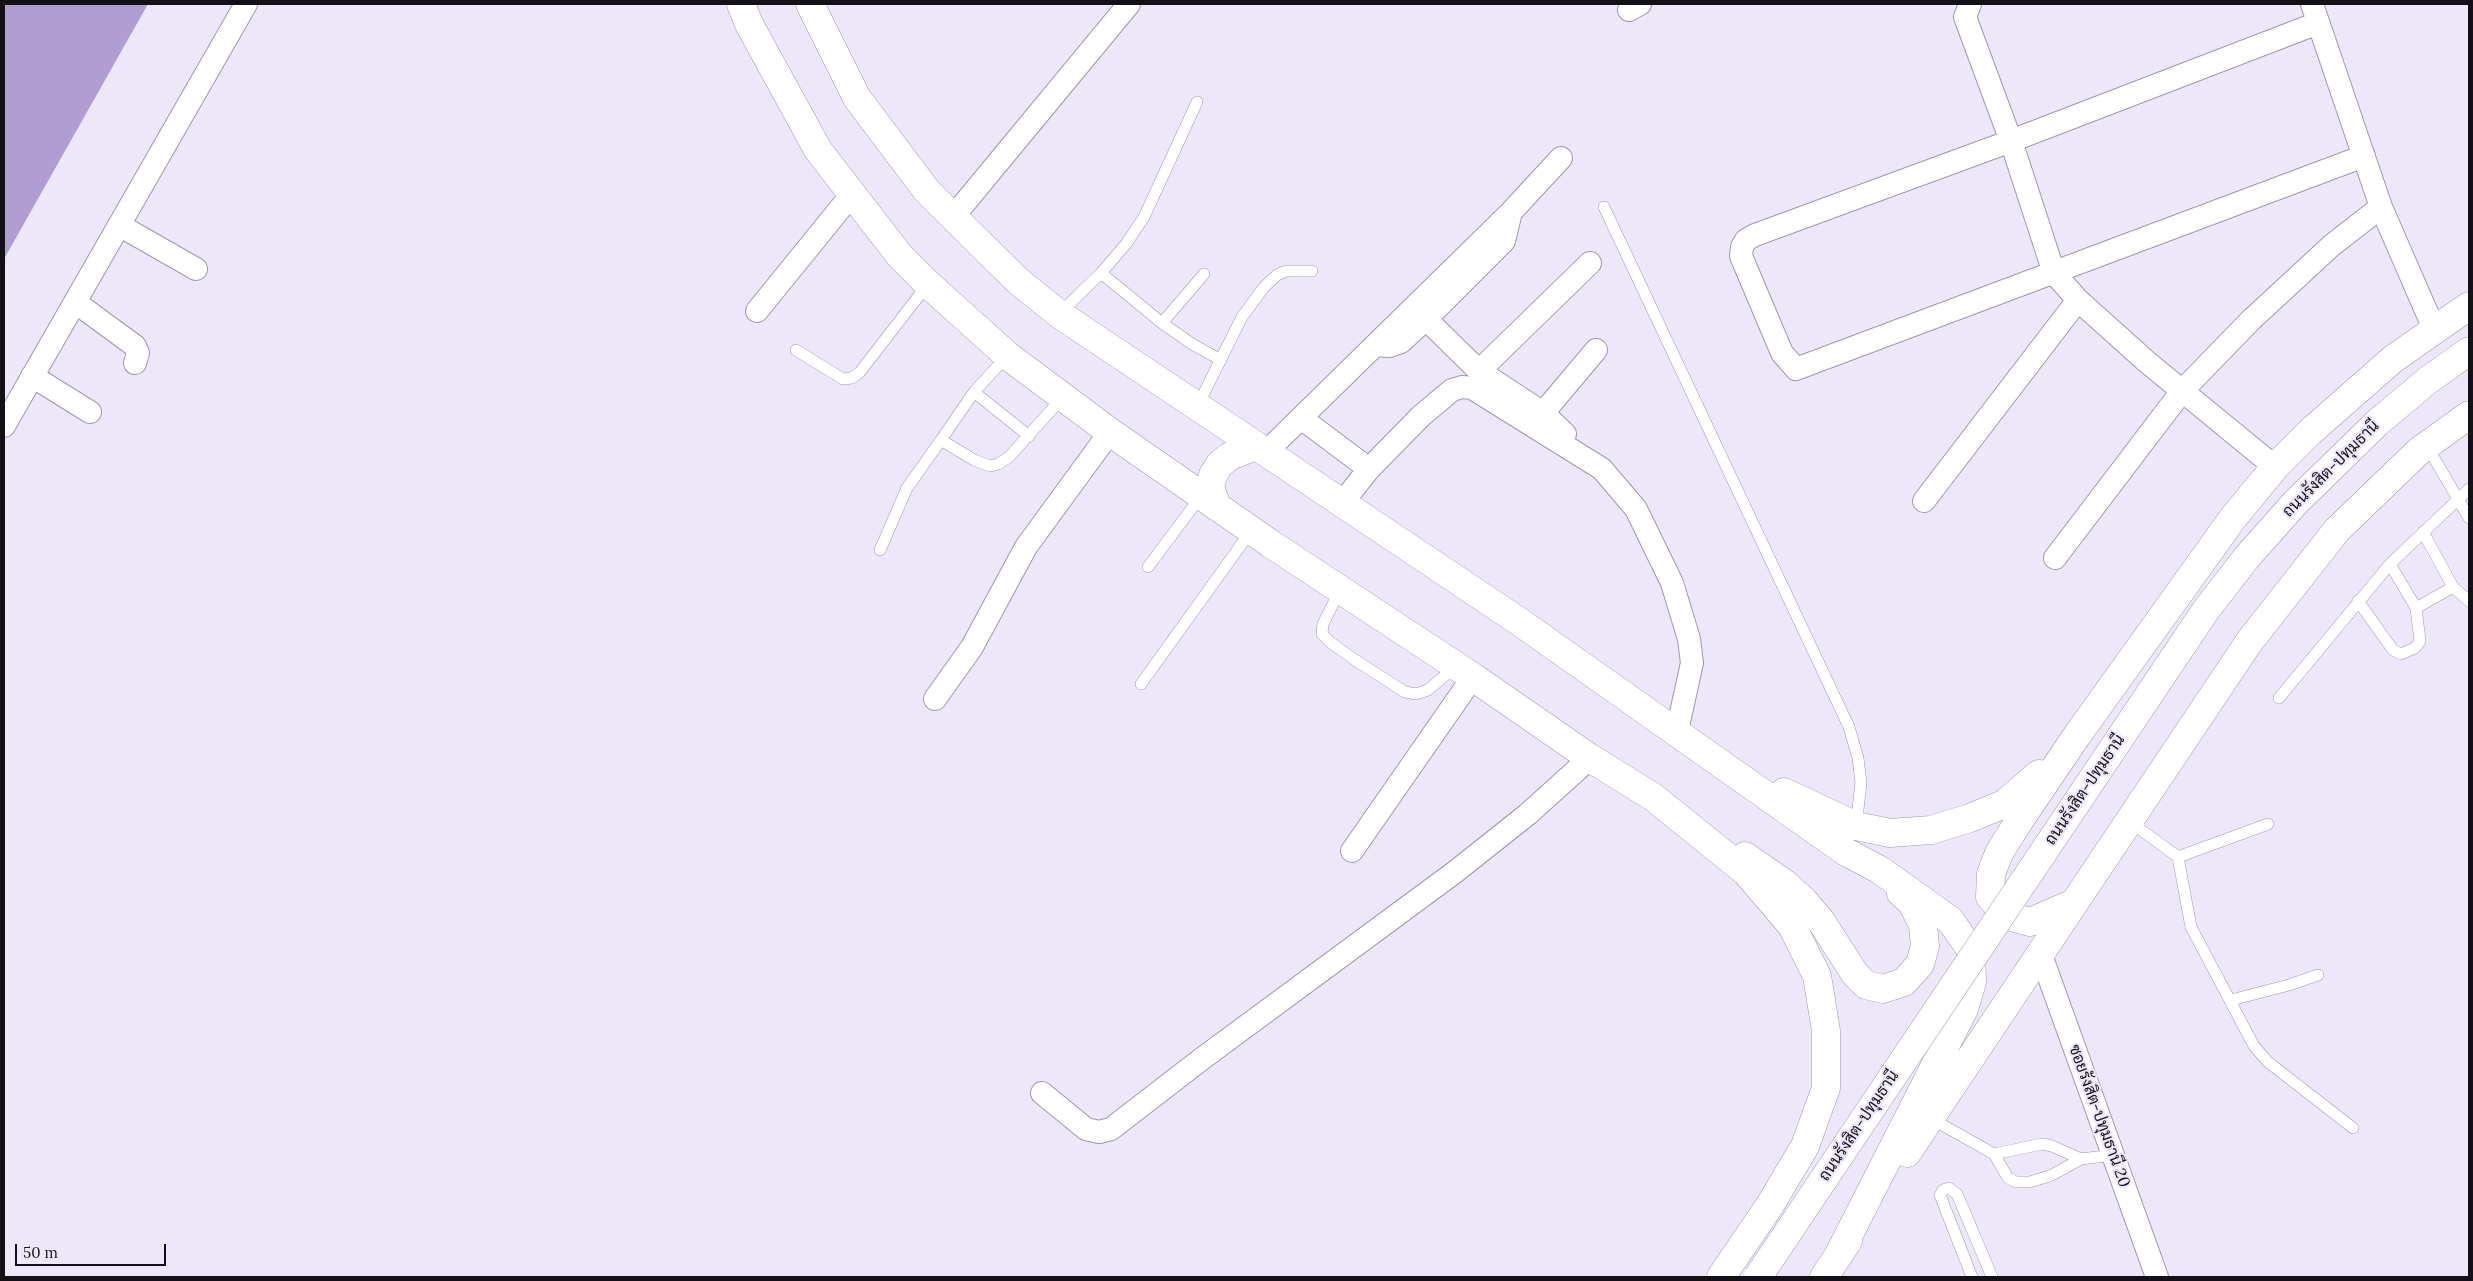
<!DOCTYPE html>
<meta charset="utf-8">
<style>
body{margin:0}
#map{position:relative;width:2473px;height:1281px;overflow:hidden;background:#eee7fa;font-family:Lora,serif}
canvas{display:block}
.frame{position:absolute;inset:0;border:5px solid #131117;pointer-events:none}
.scale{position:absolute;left:15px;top:1244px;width:151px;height:22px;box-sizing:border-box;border:2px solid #131117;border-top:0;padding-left:6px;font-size:15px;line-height:18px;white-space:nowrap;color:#131117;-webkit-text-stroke:4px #eee7fa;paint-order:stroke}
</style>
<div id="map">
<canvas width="2473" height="1281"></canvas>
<div class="frame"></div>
<div class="scale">50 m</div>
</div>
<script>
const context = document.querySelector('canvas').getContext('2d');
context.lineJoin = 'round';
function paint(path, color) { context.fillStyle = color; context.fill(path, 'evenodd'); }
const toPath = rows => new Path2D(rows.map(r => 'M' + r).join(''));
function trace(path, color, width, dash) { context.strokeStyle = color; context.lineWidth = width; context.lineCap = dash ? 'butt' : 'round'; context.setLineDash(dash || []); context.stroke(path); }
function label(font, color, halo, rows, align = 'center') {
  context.font = font + ' Lora,Sarabun,serif'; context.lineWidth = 4.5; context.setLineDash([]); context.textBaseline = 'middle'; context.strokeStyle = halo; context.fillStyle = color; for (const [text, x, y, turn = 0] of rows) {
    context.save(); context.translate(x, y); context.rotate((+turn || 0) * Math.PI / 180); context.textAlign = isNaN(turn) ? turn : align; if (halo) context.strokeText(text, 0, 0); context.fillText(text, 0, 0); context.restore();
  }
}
paint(toPath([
 [4,4,148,4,4,259]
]), '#b09dd1');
const service = toPath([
 [1604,207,1849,727,1858,758,1861,783,1856,826],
 [1101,273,1162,323,1192,344,1221,360],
 [1059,314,1101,273,1126,244,1144,217,1197,102],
 [1162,323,1204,274],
 [796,350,843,379,852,378,860,372,928,284],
 [1007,356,974,392,941,440,974,460,990,466,998,464,1009,457,1063,397],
 [974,392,1029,436],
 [1197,407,1242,317,1264,287,1277,275,1286,271,1312,271],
 [2427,446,2469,518],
 [2423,532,2453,587],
 [880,550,907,488,941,440],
 [2390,564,2416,608],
 [1148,567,1201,496],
 [1340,590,1323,624,1322,634,1330,642,1355,660,1405,692,1416,694,1428,690,1455,667],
 [2358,601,2393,650,2401,654,2415,648,2420,641,2416,608,2453,587,2469,601],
 [1141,684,1251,531],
 [2279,698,2390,564,2469,489],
 [2129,821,2178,857,2191,927,2254,1046,2268,1062,2353,1128],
 [2178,857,2268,824],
 [2231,1000,2289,985,2318,975],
 [1930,1118,1994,1154,2042,1144,2052,1146,2081,1159,2114,1155],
 [1994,1154,2008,1178,2016,1182,2030,1182,2052,1175,2081,1159],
 [1972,1277,1940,1195,1943,1190,1949,1188,1957,1194,1992,1277]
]);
const minor = toPath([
 [1970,4,1965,17,2011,141,2054,273,2078,300,2147,362,2275,467],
 [2312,4,2381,207,2434,329],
 [1629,10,1640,4],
 [2318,23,2011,141,1755,235,1746,240,1742,247,1741,256,1782,353,1796,369,2364,156],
 [953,217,1129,4],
 [119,225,196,269],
 [75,302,135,346,138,353,135,363],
 [757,311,852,194],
 [1426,319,1479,371,1543,413,1565,434],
 [1375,345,1389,346,1401,342,1426,319,1504,241,1510,216],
 [1479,371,1590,263],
 [32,376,90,412],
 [1543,413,1596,350],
 [1301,418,1369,469],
 [4,426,246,4],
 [1265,453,1511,212,1561,158],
 [1924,501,2078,300],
 [1342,503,1369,469,1421,416,1452,390,1462,387,1472,388,1602,469,1636,509,1672,583,1689,639,1692,663,1677,731],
 [2055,558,2182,391,2251,320,2331,246,2381,207],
 [935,699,972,647,1026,547,1110,432],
 [1352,851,1473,677],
 [2041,955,2157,1277],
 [1042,1093,1086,1129,1099,1132,1111,1129,1203,1058,1455,872,1528,814,1590,758]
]);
const primary = toPath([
 [741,4,749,24,818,150,900,256,928,284,1008,356,1110,432,1271,544,1473,677,1590,758,1653,797,1746,872,1792,926,1817,976,1826,1031,1826,1088,1805,1146,1770,1205,1721,1277],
 [810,4,857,98,927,191,1018,281,1059,314,1517,620,1846,852,1880,870,1950,920,1971,950,1972,982,1964,1009,1838,1256],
 [2295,503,2377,423,2427,381,2469,351],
 [1217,507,1210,487,1213,475,1220,464,1230,456,1256,446],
 [1784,792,1856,826,1890,833,1931,830,1970,818,2004,804,2039,774],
 [1745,856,1784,883,1804,901,1821,921,1855,974,1866,985,1883,989,1904,982,1920,964,1925,946,1923,925,1912,903,1901,893],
 [2074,903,2030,922,2008,916,1990,897,1991,874,1999,853,2019,821,2078,734,2233,518,2275,467,2310,432,2393,359,2469,306],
 [1907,1153,2249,642,2337,530,2419,451,2469,415],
 [1824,1277,1848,1241]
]);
trace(service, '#9e98aa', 12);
trace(minor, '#9e98aa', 24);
trace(primary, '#9e98aa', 29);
trace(service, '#fff', 11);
trace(minor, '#fff', 22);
trace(primary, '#fff', 28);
const primaryBridge = toPath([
 [1758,1277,2206,610,2247,557,2295,503]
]);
trace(primaryBridge, '#9e98aa', 29, []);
trace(primaryBridge, '#fff', 28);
label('16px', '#131117', '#eee7fa', [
 ["ถนนรังสิต-ปทุมธานี",2331,469,-45],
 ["ถนนรังสิต-ปทุมธานี",2085,790,-56],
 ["ซอยรังสิต-ปทุมธานี 20",2099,1116,70],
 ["ถนนรังสิต-ปทุมธานี",1859,1126,-56]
]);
</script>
